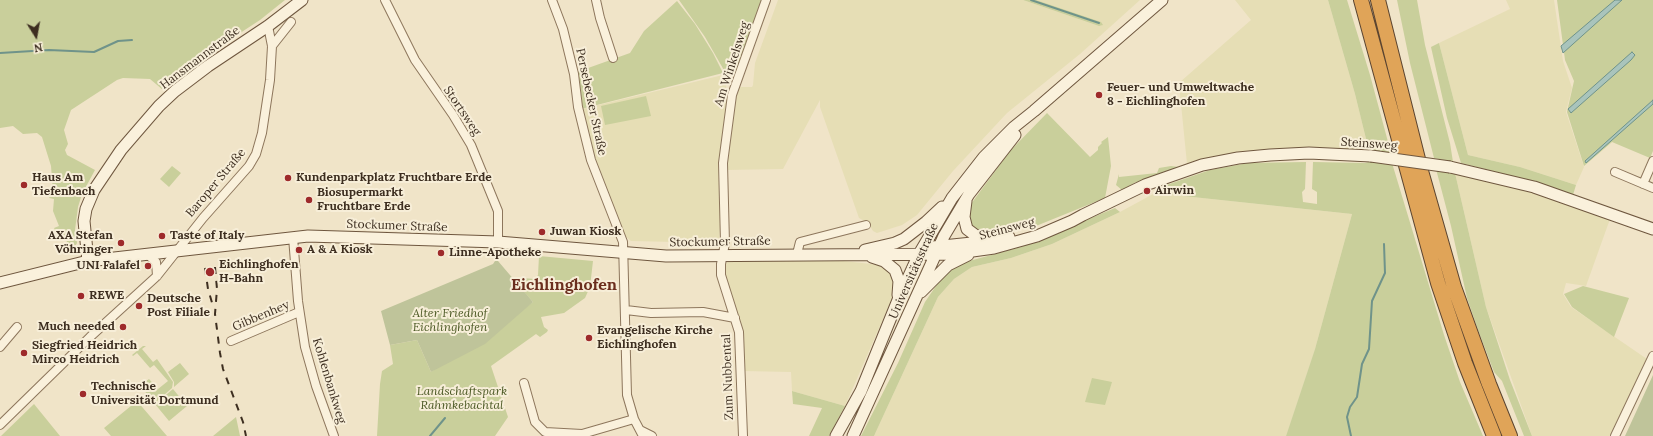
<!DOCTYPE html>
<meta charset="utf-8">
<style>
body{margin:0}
#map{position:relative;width:1653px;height:436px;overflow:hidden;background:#f0e4c8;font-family:Lora,serif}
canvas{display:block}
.north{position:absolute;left:16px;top:16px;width:40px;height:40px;-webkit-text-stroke:3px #f7eed8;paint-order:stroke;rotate:169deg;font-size:11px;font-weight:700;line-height:16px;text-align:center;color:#3d2e20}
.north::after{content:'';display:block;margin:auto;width:14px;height:18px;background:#3d2e20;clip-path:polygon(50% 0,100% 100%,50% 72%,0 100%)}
</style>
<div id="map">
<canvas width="1653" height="436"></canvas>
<div class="north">N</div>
</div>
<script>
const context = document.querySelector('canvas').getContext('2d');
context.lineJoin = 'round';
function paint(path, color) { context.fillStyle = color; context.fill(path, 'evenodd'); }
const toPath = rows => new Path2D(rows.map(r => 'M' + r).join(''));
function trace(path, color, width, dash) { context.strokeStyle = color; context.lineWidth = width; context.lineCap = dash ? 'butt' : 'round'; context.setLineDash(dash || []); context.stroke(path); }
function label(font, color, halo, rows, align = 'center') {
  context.font = font + ' Lora,serif'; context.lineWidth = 4; context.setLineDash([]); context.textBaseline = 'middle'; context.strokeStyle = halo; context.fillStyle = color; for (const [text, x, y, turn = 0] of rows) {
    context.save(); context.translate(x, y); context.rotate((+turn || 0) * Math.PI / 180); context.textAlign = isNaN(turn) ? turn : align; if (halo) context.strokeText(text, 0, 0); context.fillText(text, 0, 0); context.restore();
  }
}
paint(toPath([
 [778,0,1023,0,1099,26,1102,25,1036,0,1140,0,1080,54,1007,113,953,171,917,215,902,225,877,233,873,231,868,223,859,218,820,107,820,100,783,169,725,170,735,99,739,87,752,87,753,85,755,63],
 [1235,0,1328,0,1355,94,1369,151,1297,148,1264,150,1235,153,1187,164,1180,94,1180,82,1251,20],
 [1506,0,1554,0,1563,61,1572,88,1566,112,1584,167,1576,185,1520,167,1468,155,1439,43,1510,9],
 [723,75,729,97,719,243,631,241,625,236,598,173,582,109],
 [1455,173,1536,193,1610,219,1586,286,1566,283,1563,294,1571,307,1647,359,1610,436,1532,436,1486,307],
 [1155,193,1352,214,1315,349,1286,436,874,436,938,297,954,279,972,267,1011,258,1052,244,1120,212],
 [835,260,880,265,894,274,894,294,845,406,792,391,791,372,743,371,725,280,725,264,729,261]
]), '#e6deb5');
paint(toPath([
 [0,0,285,0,260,20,211,52,163,90,150,79,123,78,117,80,71,110,64,130,68,144,65,150,67,155,95,170,82,194,78,207,75,230,77,243,70,255,63,251,67,241,65,237,59,238,54,228,59,226,53,211,54,199,49,198,53,192,51,166,42,137,37,133,23,134,13,126,0,128],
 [679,0,764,0,737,74,725,72,705,37],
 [1023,0,1036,0,1101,22,1103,25,1099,26],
 [1328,0,1347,0,1370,75,1391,153,1369,151,1355,94],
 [1397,0,1417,0,1425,45,1450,143,1453,162,1434,158,1410,63],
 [1557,0,1653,0,1653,151,1650,158,1612,142,1584,166,1567,112,1574,81,1565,60],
 [677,1,695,24,713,53,723,73,581,109,577,72,630,53,644,31],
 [1439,43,1468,155,1520,167,1576,185,1573,195,1528,180,1461,163,1447,118,1431,47],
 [646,96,651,116,605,125,601,106],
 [1047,113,1090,157,1098,150,1098,147,1102,143,1101,142,1108,137,1111,166,1105,198,1036,226,1001,233,982,234,971,227,968,208,1010,151],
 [1372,161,1392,163,1444,335,1460,382,1483,436,1286,436,1315,349,1352,214,1155,193,1155,189,1210,170,1248,163,1306,162,1305,189,1302,192,1303,202,1317,204,1317,192,1312,189,1313,162,1365,163],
 [172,166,181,173,169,187,160,179],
 [1171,166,1179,167,1137,183,1136,182,1122,190,1116,185,1119,174,1119,177,1157,173,1159,168],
 [1436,169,1455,173,1486,307,1510,380,1532,436,1524,436,1502,381,1494,372,1478,330,1467,298,1451,226],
 [1115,208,1120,212,1052,244,1011,258,972,267,954,279,938,297,874,436,861,436,898,363,925,302,940,280,958,264,1021,247],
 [539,256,593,261,590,287,585,298,564,313,541,317,544,327,548,330,547,332,540,337,536,334,491,366,508,417,495,436,377,436,380,384,382,371,393,364,390,345,417,340,431,372,533,302,511,277,535,279,538,275],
 [1583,286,1629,298,1614,337,1572,307,1564,294],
 [143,346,146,346,142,349,153,362,157,359,173,382,172,388,155,403,140,386,149,379,158,389,168,381,154,365,150,368,137,353,133,356,132,355],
 [180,363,189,374,174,387,174,382,168,372],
 [1092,378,1112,382,1105,405,1085,402],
 [173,389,187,406,169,421,155,404],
 [792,391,845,406,829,436,809,436,822,408,793,404],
 [137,401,167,436,111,436,104,428],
 [34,404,60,436,1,436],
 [236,417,240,436,213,436]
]), '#c9cf9b');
paint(toPath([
 [495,261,498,261,533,302,485,344,431,372,417,340,390,345,381,311,493,264],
 [1653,375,1653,436,1625,436]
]), '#bfc49a');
const water = toPath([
 [1615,0,1622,0,1563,53,1561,46,1615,0],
 [1632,52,1635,55,1631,60,1571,113,1568,109,1632,52],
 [1653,100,1653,104,1586,163,1585,161,1653,100]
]);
paint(water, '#a9c4bc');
trace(water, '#6f938a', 1);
trace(toPath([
 [1031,0,1099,23],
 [0,53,49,50,94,52,118,41,132,40],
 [430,436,445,418],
 [1351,436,1347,417,1350,407,1357,397,1362,364,1369,349,1372,301,1385,273,1384,244]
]), '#6f938a', 2);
const minor = toPath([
 [385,0,415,60,453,115,471,145,498,211,498,242],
 [552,0,563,29,574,74,578,107,591,160,623,242,627,395,634,419,643,436],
 [596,0,600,18,613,58],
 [272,46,291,22],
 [1615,172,1653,188],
 [1643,184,1653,161],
 [293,237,298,301,305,347,316,386,334,436],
 [147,254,156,262,157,276],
 [797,254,800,242,866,225],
 [626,310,651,313,703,312,735,318],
 [231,341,299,312],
 [0,347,17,327],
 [524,383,535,422,545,432,582,434,634,419],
 [0,425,90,337,157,276,203,218,249,166,256,154,262,133,270,80,272,46,268,26],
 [640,430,652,436],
 [743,436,739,332,721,275,721,264,725,243,723,163,732,95,766,0],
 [1615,436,1653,356]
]);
const secondary = toPath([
 [1450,167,1534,187,1653,229],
 [966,201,964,217,967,229,975,235,990,239],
 [933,247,972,243,1009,237],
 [865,250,895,243,904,239,926,222,942,207],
 [872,257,884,261,895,270,899,281,898,295],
 [88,261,84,221,86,209,94,190,121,150,159,106,175,91,208,66,268,26,302,0],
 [0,283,88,261,308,236,498,242,666,256,951,254,994,248,1037,236,1072,221,1083,215,1145,185,1202,165,1238,158,1270,155,1309,153,1371,156],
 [921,292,948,265,968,255],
 [836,436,861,391,898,300,919,254,952,198,984,157,1014,127,1034,111,1162,0],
 [853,436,944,236,969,194,1015,135]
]);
const motorway = toPath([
 [1361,0,1438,283,1465,363,1494,436],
 [1378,0,1421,171,1454,287,1489,384,1510,436]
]);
trace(minor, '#8d765c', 10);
trace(secondary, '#6f573f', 13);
trace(motorway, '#5b4430', 16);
trace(minor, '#faf1dc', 8);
trace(secondary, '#faf1dc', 11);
trace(motorway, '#e0a458', 14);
trace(toPath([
 [215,267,217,289,215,314,220,353,223,369,243,422,246,436],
 [205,268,208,289,213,306]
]), '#3d2e20', 2, [7, 7]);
const secondaryBridge = toPath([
 [1371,156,1450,167]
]);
trace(secondaryBridge, '#6f573f', 13, []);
trace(secondaryBridge, '#faf1dc', 11);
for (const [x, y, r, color] of [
 [1099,95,4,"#9e2a2b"],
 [288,178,4,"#9e2a2b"],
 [24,185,4,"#9e2a2b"],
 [1147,191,4,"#9e2a2b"],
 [309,200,4,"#9e2a2b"],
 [542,232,4,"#9e2a2b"],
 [162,236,4,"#9e2a2b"],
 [121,243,4,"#9e2a2b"],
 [299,250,4,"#9e2a2b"],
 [441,253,4,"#9e2a2b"],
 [148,266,4,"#9e2a2b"],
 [210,272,5,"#9e2a2b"],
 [81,296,4,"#9e2a2b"],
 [139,306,4,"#9e2a2b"],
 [123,327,4,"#9e2a2b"],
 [589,338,4,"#9e2a2b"],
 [24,353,4,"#9e2a2b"],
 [83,394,4,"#9e2a2b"]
]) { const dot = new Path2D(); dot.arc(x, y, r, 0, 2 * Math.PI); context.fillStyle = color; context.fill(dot); trace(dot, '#f7eed8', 1.5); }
label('12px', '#3d2e20', '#f7eed8', [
 ["Hansmannstraße",200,58,-37],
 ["Am Winkelsweg",732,64,-72],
 ["Persebecker Straße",591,102,78],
 ["Stortsweg",462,111,56],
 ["Steinsweg",1369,144,4],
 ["Baroper Straße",216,183,-50],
 ["Stockumer Straße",397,226,2],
 ["Steinsweg",1007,229,-15],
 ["Stockumer Straße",720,242,-1],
 ["Universitätsstraße",914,271,-66],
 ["Gibbenhey",261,316,-23],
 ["Zum Nubbental",728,377,-92],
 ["Kohlenbankweg",329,381,73]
]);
label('bold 12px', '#3d2e20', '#f7eed8', [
 ["Feuer- und Umweltwache",1107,88],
 ["8 - Eichlinghofen",1107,102],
 ["Haus Am",32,178],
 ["Tiefenbach",32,192],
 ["Kundenparkplatz Fruchtbare Erde",296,178],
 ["Airwin",1155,191],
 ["Biosupermarkt",317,193],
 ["Fruchtbare Erde",317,207],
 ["Juwan Kiosk",550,232],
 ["AXA Stefan",113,236,"right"],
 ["Vöhringer",113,250,"right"],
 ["Taste of Italy",170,236],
 ["A & A Kiosk",307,250],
 ["Linne-Apotheke",449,253],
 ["Eichlinghofen",219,265],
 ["H-Bahn",219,279],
 ["UNI Falafel",140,266,"right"],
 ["REWE",89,296],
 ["Deutsche",147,299],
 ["Post Filiale",147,313],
 ["Much needed",115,327,"right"],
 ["Evangelische Kirche",597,331],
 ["Eichlinghofen",597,345],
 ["Siegfried Heidrich",32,346],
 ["Mirco Heidrich",32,360],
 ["Technische",91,387],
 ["Universität Dortmund",91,401]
], 'left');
label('italic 12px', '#4d5a26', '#f7eed8', [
 ["Alter Friedhof",450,314],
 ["Eichlinghofen",450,328],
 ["Landschaftspark",462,392],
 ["Rahmkebachtal",462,406]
]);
label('bold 16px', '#6b2e1e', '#f7eed8', [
 ["Eichlinghofen",564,285]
]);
</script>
